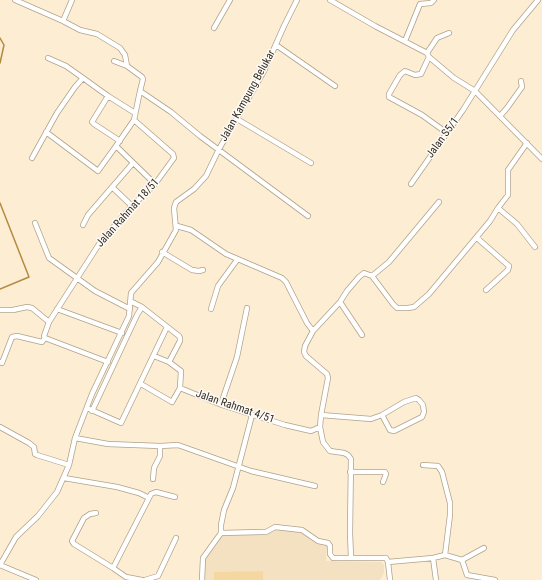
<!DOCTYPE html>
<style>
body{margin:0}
canvas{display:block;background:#fcedd3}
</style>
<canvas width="542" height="580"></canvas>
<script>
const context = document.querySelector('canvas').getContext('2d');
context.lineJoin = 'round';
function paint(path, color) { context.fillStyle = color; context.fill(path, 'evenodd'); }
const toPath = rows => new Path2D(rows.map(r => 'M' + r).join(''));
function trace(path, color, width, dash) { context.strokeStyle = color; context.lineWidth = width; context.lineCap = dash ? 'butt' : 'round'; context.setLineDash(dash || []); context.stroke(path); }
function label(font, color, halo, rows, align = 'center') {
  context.font = font + ' "Roboto Condensed",sans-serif'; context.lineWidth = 3; context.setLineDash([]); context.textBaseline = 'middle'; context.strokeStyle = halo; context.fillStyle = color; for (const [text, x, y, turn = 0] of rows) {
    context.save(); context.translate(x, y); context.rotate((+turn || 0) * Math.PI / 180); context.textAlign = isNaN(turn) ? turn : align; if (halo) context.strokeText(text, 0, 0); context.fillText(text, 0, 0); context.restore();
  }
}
paint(toPath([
 [275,529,300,532,316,544,327,545,326,561,381,562,384,565,384,573,380,580,204,580,205,559,222,534,266,534]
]), '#f4e1c1');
paint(toPath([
 [263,571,263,580,214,580,214,572]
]), '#f5d7a2');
trace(toPath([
 [0,38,4,45,0,63],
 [0,203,29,277,0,289]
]), '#b38b3e', 1.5);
const minor = toPath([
 [15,0,63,21,80,30,97,34,120,48,125,55,127,66,142,77,143,79,140,91],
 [330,0,375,26,427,53,429,57,454,78,475,91,542,159],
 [63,21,72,0],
 [214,28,230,0],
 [405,41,420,4,431,3,434,0],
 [276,45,335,86],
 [427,53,437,38,449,33],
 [429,57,421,74,415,75,405,71,400,75,389,94,389,97,422,115,447,133],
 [48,58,66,66,83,78],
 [114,61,127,66],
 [108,96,92,122,94,124,120,141],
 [500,116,507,108,522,87,521,81],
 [237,119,311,163],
 [46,132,98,171,116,146],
 [32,158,57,113,75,87,83,78,108,96,135,113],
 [155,184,116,146,134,120,140,91,171,112,200,136,308,216],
 [411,184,463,110,513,30,538,0],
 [112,187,132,206],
 [439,202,389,262,372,276,393,304,397,308,408,308,414,307,429,294,490,221,498,208,517,224,535,247],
 [498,208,508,195,508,170,527,143],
 [35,223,49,258,95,291,130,309],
 [83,225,88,215,133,163],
 [177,226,191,230,226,254,282,278,286,282,307,323,313,331],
 [477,238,509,266,508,270,486,290],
 [162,252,192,270,199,271,203,270],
 [130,301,142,307,179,336,180,338,180,341,169,362,154,356],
 [340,302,362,335],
 [57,309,122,333],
 [211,309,218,286,237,260],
 [0,310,13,310,27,307,32,308,49,322],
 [45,338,44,336,49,322,101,241,132,206,155,184,174,158,173,154,134,120],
 [45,338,108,362],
 [0,362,2,363,12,337,17,336,42,342,45,338],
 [169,362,181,371,180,388,222,405,285,425,311,431,320,427],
 [141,384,172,402,180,388],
 [221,404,237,357,247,308],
 [87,408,121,423,167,327],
 [92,411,137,315,142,307],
 [321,415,328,378,327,374,306,356,304,352,305,346,313,331,340,302,347,291,359,277,364,273,372,276],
 [0,427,29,443,34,447,35,454,37,455,69,465],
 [75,438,108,444,160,446,178,445,251,471,315,486],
 [350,472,385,472,386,474,383,482],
 [64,478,117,487,139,493,149,498],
 [153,479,154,468,160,456,160,446],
 [96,513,90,514,84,518,72,541,74,544,113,568,151,494,156,492,175,497],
 [221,533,221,525,224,510,233,488,252,415],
 [445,555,462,560,484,548],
 [351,558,350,533,351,459,348,455,344,453,330,451,323,442,320,427,321,415,371,419,382,415,404,402,416,398,419,400,423,405,424,412,422,417,394,431,390,430,382,415],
 [433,558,436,580],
 [462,560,467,575,495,580],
 [388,562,433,558,445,555,450,515,450,503,442,472,438,466,423,465],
 [0,565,16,537,38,516,57,492,69,465,75,438,92,394,129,316,131,293,158,262,176,230,174,208,176,202,194,189,206,176,219,149,264,71,284,26,297,0],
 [0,565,36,580],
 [113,568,126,577,142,580],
 [145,580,158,576,176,538],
 [202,580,203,558,221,533,261,532,266,532,275,527,302,530,318,541,328,543,330,546,330,554,333,558,386,558,388,562,390,580]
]);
trace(minor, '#b0a28a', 6);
trace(minor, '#fff', 4.5);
label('11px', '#322c22', '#fefbf6', [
 ["Jalan Kampung Belukar",248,96,-61],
 ["Jalan S5/1",443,138,-54],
 ["Jalan Rahmat 18/51",128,213,-48],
 ["Jalan Rahmat 4/51",235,407,19]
]);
</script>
